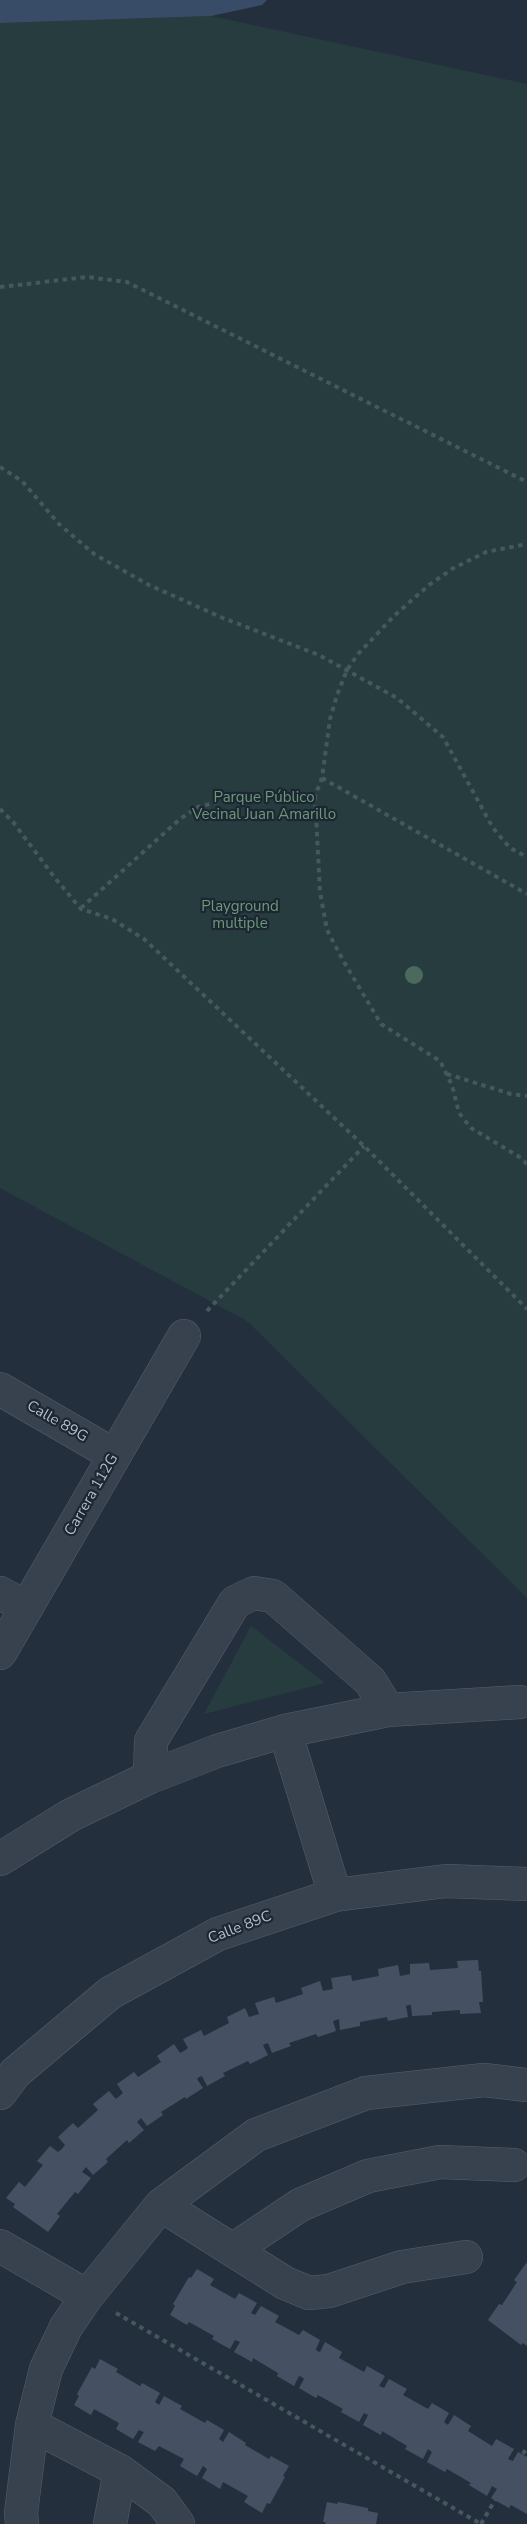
<!DOCTYPE html>
<meta charset="utf-8">
<style>
body{margin:0}
canvas{display:block;background:#242f3e}
</style>
<canvas width="527" height="2524"></canvas>
<script>
const context = document.querySelector('canvas').getContext('2d');
context.lineJoin = 'round';
function paint(path, color) { context.fillStyle = color; context.fill(path, 'evenodd'); }
const toPath = rows => new Path2D(rows.map(r => 'M' + r).join(''));
function trace(path, color, width, dash) { context.strokeStyle = color; context.lineWidth = width; context.lineCap = dash ? 'butt' : 'round'; context.setLineDash(dash || []); context.stroke(path); }
function label(font, color, halo, rows, align = 'center') {
  context.font = font + ' "Nunito Sans",sans-serif'; context.lineWidth = 4.5; context.setLineDash([]); context.textBaseline = 'middle'; context.strokeStyle = halo; context.fillStyle = color; for (const [text, x, y, turn = 0] of rows) {
    context.save(); context.translate(x, y); context.rotate((+turn || 0) * Math.PI / 180); context.textAlign = isNaN(turn) ? turn : align; if (halo) context.strokeText(text, 0, 0); context.fillText(text, 0, 0); context.restore();
  }
}
paint(toPath([
 [211,16,527,84,527,1598,247,1321,0,1188,0,23],
 [251,1626,325,1683,204,1714]
]), '#263c3f');
paint(toPath([
 [0,0,267,0,262,5,211,16,0,23]
]), '#394c67');
paint(toPath([
 [478,1960,479,1971,481,1971,483,2002,479,2002,481,2013,460,2014,460,2010,432,2012,432,2015,412,2016,411,2005,409,2005,406,2006,408,2017,388,2021,387,2017,360,2022,360,2026,340,2030,339,2019,333,2021,336,2031,318,2037,316,2034,289,2043,291,2046,272,2053,268,2043,265,2044,263,2045,268,2055,250,2064,248,2061,223,2073,225,2076,207,2086,202,2076,199,2077,197,2079,203,2088,186,2099,185,2097,161,2112,163,2115,147,2126,141,2118,137,2122,144,2130,129,2143,127,2140,106,2159,108,2162,93,2175,86,2167,82,2172,91,2178,78,2194,75,2192,57,2214,60,2216,48,2232,13,2207,15,2204,6,2198,19,2182,25,2187,43,2165,37,2161,50,2146,58,2152,62,2149,65,2145,58,2137,73,2123,78,2128,98,2110,93,2104,109,2091,116,2099,123,2093,117,2084,134,2072,138,2077,161,2062,157,2056,174,2044,180,2053,184,2051,188,2048,183,2039,201,2030,204,2036,229,2023,227,2017,245,2008,249,2017,259,2014,255,2003,274,1997,276,2003,303,1994,301,1988,320,1981,323,1991,333,1989,331,1978,351,1975,352,1981,379,1976,378,1969,398,1965,400,1976,410,1974,410,1964,429,1963,430,1970,458,1968,457,1961],
 [527,2262,527,2346,523,2343,521,2345,488,2320,499,2304,502,2305,517,2282,514,2280],
 [197,2269,214,2279,210,2285,235,2299,239,2293,257,2303,251,2313,255,2315,261,2306,279,2316,275,2322,299,2335,303,2330,320,2340,316,2349,317,2351,320,2352,325,2342,342,2352,339,2358,364,2372,367,2366,385,2376,379,2386,384,2388,389,2379,407,2389,403,2395,428,2409,432,2403,449,2413,444,2422,448,2425,454,2415,471,2426,468,2431,492,2446,496,2439,514,2449,508,2459,513,2461,518,2452,527,2457,527,2514,511,2505,509,2508,491,2498,497,2489,492,2486,487,2496,469,2485,471,2483,447,2469,445,2472,427,2462,432,2452,428,2449,423,2459,405,2449,407,2446,382,2431,381,2435,363,2425,368,2415,364,2413,359,2422,341,2412,343,2409,318,2395,316,2398,299,2388,304,2379,302,2377,299,2376,294,2386,277,2376,278,2373,253,2358,252,2362,234,2352,240,2342,235,2340,230,2349,212,2339,214,2336,189,2322,187,2325,170,2315,175,2306,173,2304,189,2277,191,2278],
 [100,2359,118,2369,116,2372,140,2386,142,2383,160,2393,155,2402,159,2405,164,2396,182,2406,180,2409,205,2423,207,2420,224,2430,219,2439,223,2442,229,2432,246,2443,245,2445,269,2459,271,2456,289,2466,283,2476,285,2477,270,2504,267,2503,262,2513,244,2502,248,2496,223,2482,220,2489,202,2478,207,2469,203,2466,197,2476,180,2466,184,2459,159,2446,155,2451,138,2442,144,2432,141,2431,139,2430,133,2439,116,2429,119,2423,94,2409,91,2415,74,2405,79,2396,77,2394,92,2367,95,2369],
 [327,2502,337,2504,338,2502,368,2508,368,2511,378,2513,376,2524,325,2524,326,2522,323,2522]
]), '#455162');
const minor = toPath([
 [0,1389,114,1455],
 [0,1593,27,1607],
 [0,1653,184,1336],
 [285,1731,335,1895],
 [150,1777,151,1741,235,1602,254,1593,273,1596,370,1681,388,1710],
 [0,1859,71,1815,150,1777,217,1751,285,1731,388,1710,520,1702],
 [0,2093,15,2073,110,1993,218,1934,335,1895,446,1881,527,1884],
 [161,2205,285,2283,309,2293,329,2291,402,2267,466,2257],
 [0,2246,87,2296],
 [234,2249,300,2205,368,2176,440,2162,514,2165],
 [32,2425,120,2471,162,2502,178,2524],
 [22,2524,21,2513,32,2425,46,2369,66,2327,87,2296,161,2205,256,2135,366,2093,484,2080,527,2085],
 [110,2524,120,2471]
]);
trace(minor, '#565f6c', 34);
trace(toPath([
 [0,287,87,277,127,282,527,482],
 [0,467,22,481,59,524,94,554,149,585,223,618,319,655,397,698,443,737,493,828,510,848,527,857],
 [322,778,527,894],
 [315,796,320,892,327,930,344,962,381,1024,440,1061,452,1085,459,1113,471,1128,518,1156,527,1164],
 [0,809,13,822,55,878,81,909,112,919,144,939,364,1146,527,1309],
 [81,908,180,819,198,807,230,799,271,795,315,796,322,778,330,719,337,695,347,670,358,654,394,616,429,585,452,569,486,552,527,544],
 [447,1074,511,1094,527,1096],
 [207,1311,364,1146],
 [116,2313,481,2524],
 [523,2454,527,2447],
 [481,2524,495,2500]
]), '#44595c', 4, [4.5, 4.5]);
trace(minor, '#38414e', 33);
context.fillStyle = '#4b6a5d';
for (const [x, y] of [
 [414,975]
]) { context.beginPath(); context.arc(x, y, 9, 0, 2 * Math.PI); context.fill(); }
label('15px', '#6b9a76', '#1d2633', [
 ["Parque Público",264,798],
 ["Vecinal Juan Amarillo",264,815],
 ["Playground",240,907],
 ["multiple",240,924]
]);
label('15px', '#b4bcc9', '#1d2633', [
 ["Calle 89G",57,1422,30],
 ["Carrera 112G",92,1495,-60],
 ["Calle 89C",240,1928,-21]
]);
</script>
